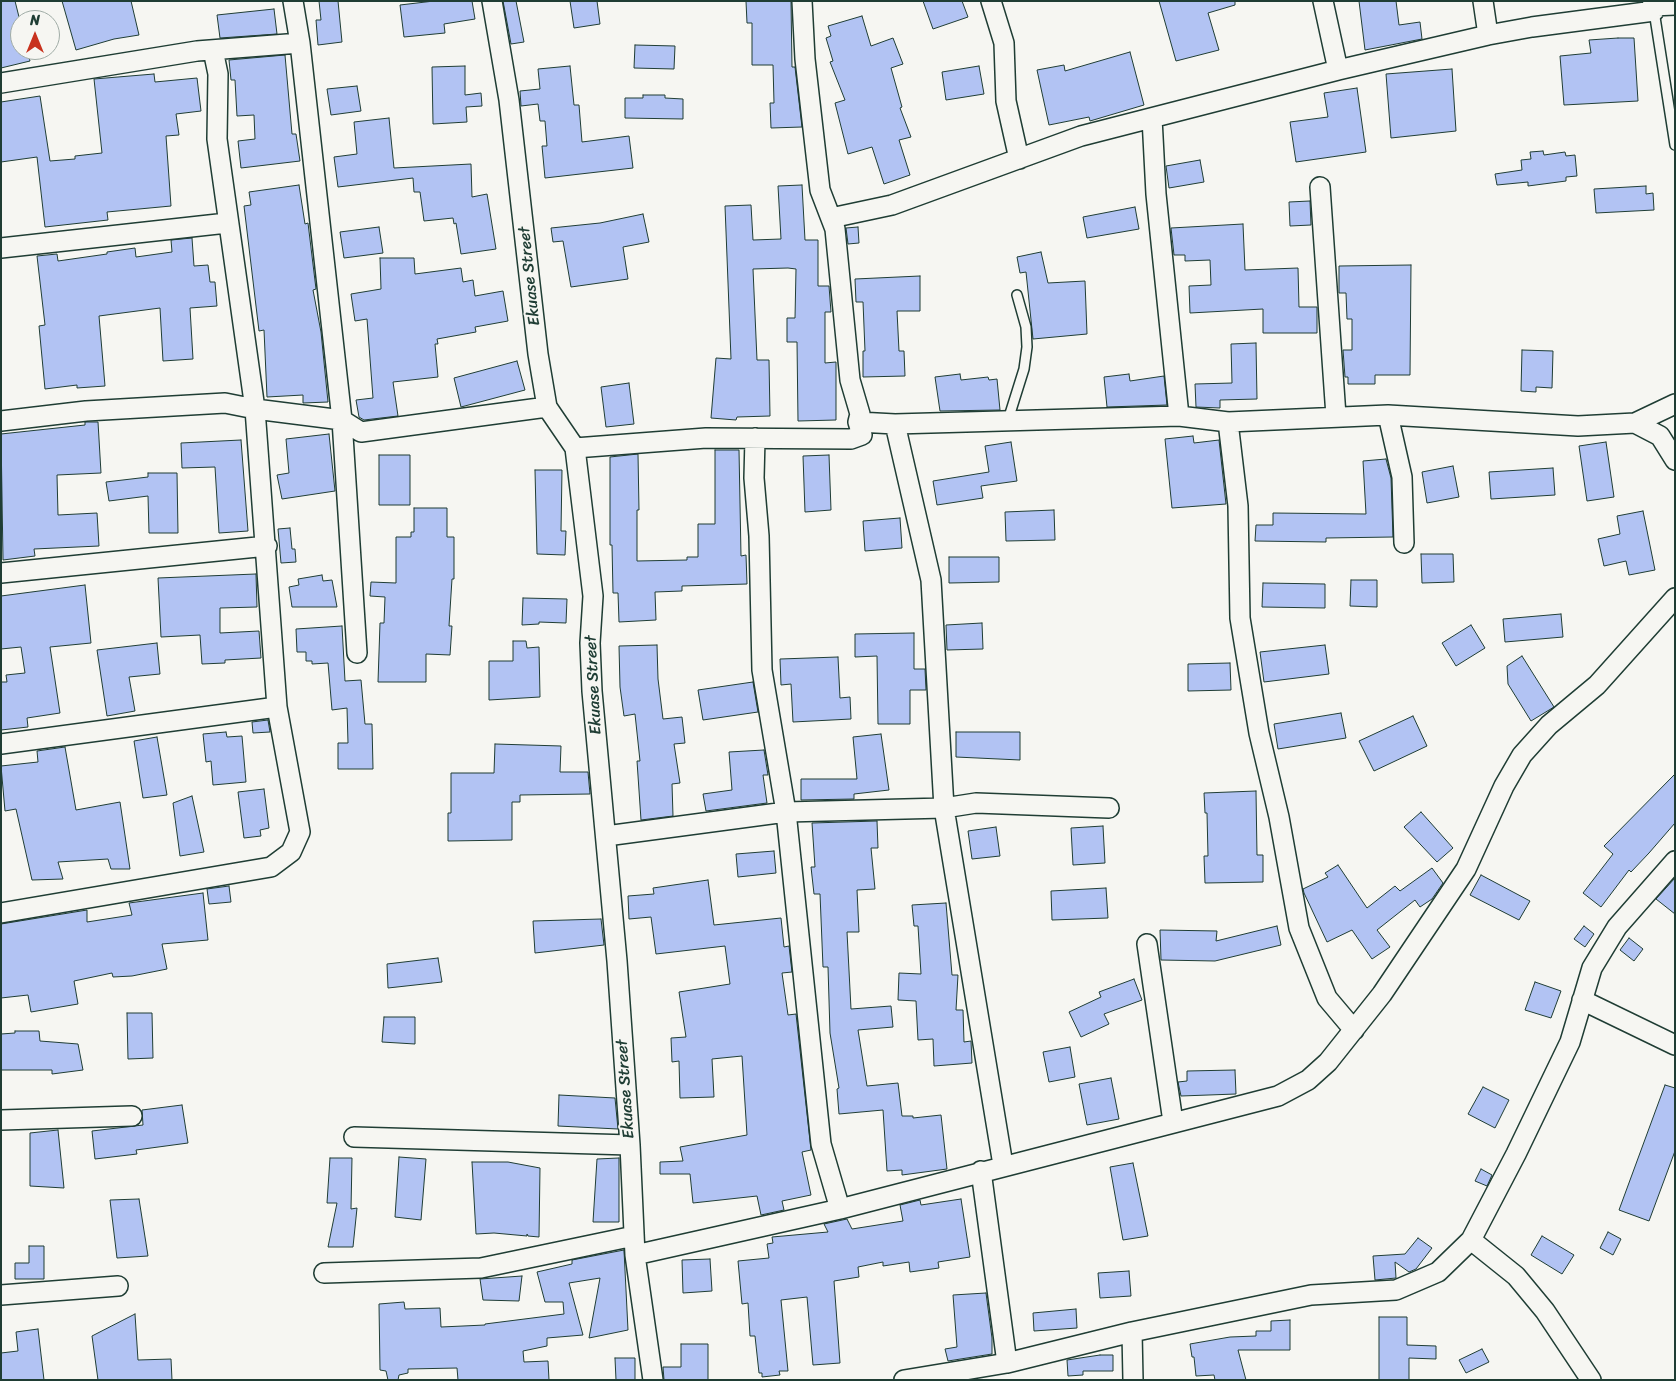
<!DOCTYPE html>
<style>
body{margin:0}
#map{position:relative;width:1676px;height:1381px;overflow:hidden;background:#f6f6f2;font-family:Sriracha,sans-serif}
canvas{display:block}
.frame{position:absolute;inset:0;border:2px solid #1f3d34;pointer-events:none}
.north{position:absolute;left:10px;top:10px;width:50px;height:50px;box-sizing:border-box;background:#f6f6f2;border:1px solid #a0aca6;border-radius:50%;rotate:0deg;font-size:14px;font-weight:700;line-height:20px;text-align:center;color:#1f3d34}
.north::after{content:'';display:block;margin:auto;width:18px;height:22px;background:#c8321e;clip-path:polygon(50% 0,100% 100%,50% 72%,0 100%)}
</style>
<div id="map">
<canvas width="1676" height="1381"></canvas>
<div class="frame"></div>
<div class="north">N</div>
</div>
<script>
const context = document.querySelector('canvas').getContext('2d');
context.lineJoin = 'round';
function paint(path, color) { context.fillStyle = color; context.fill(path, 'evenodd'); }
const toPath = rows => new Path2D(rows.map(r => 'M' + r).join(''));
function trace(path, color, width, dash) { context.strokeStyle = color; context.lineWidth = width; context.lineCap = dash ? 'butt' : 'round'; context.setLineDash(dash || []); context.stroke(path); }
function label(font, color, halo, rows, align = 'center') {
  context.font = font + ' Sriracha,sans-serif'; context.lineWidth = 4; context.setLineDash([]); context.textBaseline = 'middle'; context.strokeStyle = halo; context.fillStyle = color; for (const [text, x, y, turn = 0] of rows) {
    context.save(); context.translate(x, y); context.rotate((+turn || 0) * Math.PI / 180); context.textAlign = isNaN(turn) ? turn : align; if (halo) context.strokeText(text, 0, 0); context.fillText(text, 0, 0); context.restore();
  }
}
const building = toPath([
 [1,1,15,1,20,21,20,50,27,50,30,61,1,68,1,1],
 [62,1,131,1,139,35,114,39,76,50,62,1],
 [319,1,338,1,342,42,318,45,316,20,321,20,319,1],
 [434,1,472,1,475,19,444,24,445,33,404,37,400,5,434,1],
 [503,1,516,1,524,42,511,44,503,1],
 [570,1,597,1,600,24,574,28,570,1],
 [746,1,791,1,792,67,795,67,802,127,771,128,770,103,774,103,773,65,752,65,752,23,747,23,746,1],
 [923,1,962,1,968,17,933,29,923,1],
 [1159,1,1235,1,1235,5,1208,13,1219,50,1176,61,1159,1],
 [1359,1,1396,1,1399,25,1420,22,1422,39,1365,50,1359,1],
 [274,9,277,34,220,38,217,15,274,9],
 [862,16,871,46,893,38,903,64,891,68,902,107,900,108,911,137,899,140,910,175,884,184,872,147,848,154,835,103,845,100,830,62,833,61,826,38,831,36,828,26,862,16],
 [1618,38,1634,38,1638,101,1564,105,1560,56,1591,53,1589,40,1618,38],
 [635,45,675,46,674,69,634,68,635,45],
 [1130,52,1144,105,1090,121,1089,117,1049,125,1037,70,1064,65,1065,71,1130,52],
 [285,55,292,134,296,134,300,161,241,168,238,141,255,139,254,115,237,116,235,80,231,80,229,60,285,55],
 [465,66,465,95,481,93,482,106,466,107,467,122,433,124,432,67,465,66],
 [570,66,574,105,579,105,582,142,629,136,633,168,545,178,542,146,547,146,545,121,540,121,538,104,521,106,520,91,540,89,538,69,570,66],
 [979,66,984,94,946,100,942,72,979,66],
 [1452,69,1456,131,1391,138,1386,74,1452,69],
 [154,74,155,82,197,78,201,111,176,114,179,135,166,136,171,206,107,212,108,220,45,227,37,157,1,162,1,102,40,96,50,161,75,159,75,156,102,153,94,79,154,74],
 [357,86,361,111,331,115,327,89,357,86],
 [1357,88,1366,152,1296,162,1290,122,1328,117,1324,93,1357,88],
 [643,95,665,95,665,98,683,99,683,119,625,118,625,98,643,98,643,95],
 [389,118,394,168,471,164,472,197,487,194,496,249,461,254,456,223,454,224,453,218,424,221,420,192,414,192,413,178,338,187,334,157,357,154,354,122,389,118],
 [1543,151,1544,155,1565,152,1566,156,1575,155,1577,176,1566,177,1566,181,1528,186,1528,182,1497,185,1495,174,1522,170,1521,160,1531,159,1530,152,1543,151],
 [1200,160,1204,182,1169,188,1166,166,1200,160],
 [299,185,305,224,308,223,316,289,313,290,321,332,328,402,303,403,303,395,267,397,264,330,259,331,244,206,251,205,249,192,299,185],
 [802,185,805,240,818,240,818,286,829,286,831,312,825,312,825,363,836,362,836,420,798,421,797,342,787,342,787,318,795,318,796,269,788,268,753,269,757,360,769,360,770,416,737,417,736,420,711,418,716,358,731,359,725,206,751,205,753,240,781,239,778,186,802,185],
 [1646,186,1646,194,1653,193,1654,210,1596,213,1594,189,1646,186],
 [1310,201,1311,225,1290,226,1289,202,1310,201],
 [1135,207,1139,229,1087,238,1083,217,1135,207],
 [643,214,649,242,623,247,628,279,571,287,563,241,553,242,551,228,600,223,643,214],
 [1243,224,1245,270,1298,268,1299,307,1317,307,1317,333,1263,333,1263,309,1190,313,1189,286,1211,285,1210,260,1185,261,1185,255,1174,255,1171,228,1243,224],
 [379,227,383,253,344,258,340,232,379,227],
 [858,227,859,243,848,244,846,228,858,227],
 [192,238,194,266,208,265,210,282,215,282,217,306,190,308,193,359,163,361,160,308,99,316,105,386,77,388,77,385,45,389,39,326,45,325,37,256,57,254,58,261,107,254,107,252,135,248,136,257,172,252,171,240,192,238],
 [1041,252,1048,283,1085,281,1087,334,1033,339,1026,272,1020,273,1017,257,1041,252],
 [380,258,414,258,415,274,461,268,463,282,473,280,475,296,503,291,508,321,475,327,476,332,437,339,438,344,435,344,438,377,393,382,398,416,364,420,359,417,356,400,373,398,367,319,355,321,351,294,381,289,380,258],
 [1411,265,1410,375,1375,375,1375,384,1348,384,1348,377,1345,377,1343,350,1352,350,1352,319,1347,319,1346,293,1339,293,1339,266,1411,265],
 [920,276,920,311,897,311,899,351,904,351,905,376,863,377,863,351,865,351,863,302,856,302,855,279,920,276],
 [1256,343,1257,399,1220,400,1220,408,1196,407,1195,384,1232,383,1231,344,1256,343],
 [1522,350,1553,351,1552,388,1536,387,1536,392,1521,391,1522,350],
 [517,361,525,390,461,407,454,378,517,361],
 [960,374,961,380,988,377,989,380,997,379,1000,410,940,411,935,377,960,374],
 [1129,374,1130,381,1164,376,1167,405,1107,407,1104,377,1129,374],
 [629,383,634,424,606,427,601,387,629,383],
 [85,422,98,422,101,473,57,475,58,515,97,513,99,546,34,549,35,556,3,560,1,434,85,425,85,422],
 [329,434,335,491,282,499,277,475,289,473,286,439,329,434],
 [1193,436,1194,443,1219,440,1226,504,1172,508,1165,439,1193,436],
 [241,440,248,531,219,533,215,467,182,468,181,443,241,440],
 [1011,442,1017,481,981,486,983,498,937,505,933,481,989,472,985,446,1011,442],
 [1606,442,1614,497,1587,501,1579,446,1606,442],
 [715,450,739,450,741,556,746,555,747,584,682,586,682,591,655,592,656,620,619,622,618,593,613,593,612,545,610,545,610,457,638,454,639,510,637,510,637,561,687,560,687,557,698,557,698,524,715,524,715,450],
 [379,455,410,455,410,505,379,505,379,455],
 [829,455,831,510,805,512,803,456,829,455],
 [1386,459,1391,478,1393,537,1326,538,1326,542,1255,541,1256,525,1273,525,1273,513,1366,514,1363,461,1386,459],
 [1453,466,1459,497,1427,503,1422,472,1453,466],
 [1553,468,1555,495,1491,499,1489,472,1553,468],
 [535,470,562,470,561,531,566,531,565,555,537,554,535,470],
 [148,473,177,473,178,533,149,533,148,496,109,501,106,482,148,477,148,473],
 [414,508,447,508,447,537,454,537,454,579,452,579,449,626,452,626,450,655,426,654,426,682,378,682,380,623,384,623,385,597,370,596,371,582,396,583,396,537,411,537,411,532,414,532,414,508],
 [1054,510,1055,540,1006,541,1005,512,1054,510],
 [1643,511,1655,570,1629,575,1626,561,1604,566,1598,539,1620,534,1617,516,1643,511],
 [900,518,902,548,865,551,863,521,900,518],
 [290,528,292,549,295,549,296,562,281,563,278,529,290,528],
 [1421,554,1453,554,1454,582,1422,583,1421,554],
 [949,557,999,557,999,582,949,583,949,557],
 [256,574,257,607,220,608,220,633,259,631,261,658,225,660,225,663,202,664,200,635,161,637,158,578,256,574],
 [322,575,323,581,332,580,337,607,292,607,289,587,299,585,298,579,322,575],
 [1351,580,1377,580,1377,607,1350,606,1351,580],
 [1263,583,1325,584,1325,608,1262,607,1263,583],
 [85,585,91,643,50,647,60,713,27,718,28,727,1,730,1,682,7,682,6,675,25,673,21,647,1,649,1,596,85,585],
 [523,598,567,599,566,623,539,622,539,624,522,625,523,598],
 [1561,614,1563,637,1505,642,1503,619,1561,614],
 [982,623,983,649,947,650,946,625,982,623],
 [1471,625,1485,648,1456,666,1442,643,1471,625],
 [342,626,345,681,361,680,365,724,372,724,373,769,338,769,338,743,348,743,347,708,332,710,328,663,312,664,312,661,306,661,306,652,297,652,296,629,342,626],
 [914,633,914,669,925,669,926,690,910,690,910,724,878,724,877,656,855,657,855,634,914,633],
 [513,641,526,641,527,648,539,647,540,697,489,700,489,661,513,661,513,641],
 [157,643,160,674,129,677,135,711,107,716,97,650,157,643],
 [657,645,658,679,663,719,682,717,685,743,674,744,680,783,672,784,673,816,641,820,637,761,640,761,635,714,624,716,620,687,619,646,657,645],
 [1325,645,1329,674,1264,682,1260,652,1325,645],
 [1522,656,1554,707,1531,721,1508,684,1507,666,1522,656],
 [838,657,840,698,850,697,851,719,793,722,791,684,781,685,780,659,838,657],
 [1230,663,1231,690,1188,691,1188,664,1230,663],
 [753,682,758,712,703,720,698,690,753,682],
 [1341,713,1346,738,1278,749,1274,724,1341,713],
 [1413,716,1427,746,1374,771,1359,741,1413,716],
 [268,720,270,732,253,733,252,722,268,720],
 [226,732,227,737,242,736,246,782,213,785,211,761,206,762,203,734,226,732],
 [956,732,1020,732,1020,760,956,757,956,732],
 [881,734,889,790,854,794,854,799,801,800,801,779,857,779,853,737,881,734],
 [157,737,167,795,143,798,134,741,157,737],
 [495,744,561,746,560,772,588,772,590,794,520,795,520,802,512,802,512,840,448,841,448,813,451,813,451,773,494,773,495,744],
 [65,747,76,810,120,802,130,869,111,869,108,859,58,862,63,879,32,880,16,809,5,811,1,766,38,762,37,751,65,747],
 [764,750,768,775,763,775,767,803,706,811,703,794,732,790,729,752,764,750],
 [1675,774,1675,823,1649,853,1631,872,1629,870,1601,907,1583,893,1613,854,1604,846,1675,774],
 [264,789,269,828,260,830,261,836,244,838,238,792,264,789],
 [1256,791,1257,855,1263,855,1263,882,1205,883,1204,856,1208,856,1207,813,1205,813,1204,793,1256,791],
 [192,796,204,852,180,856,173,803,192,796],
 [1421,812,1453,848,1437,862,1404,827,1421,812],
 [877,821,878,848,871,848,875,889,857,890,859,932,847,932,851,1009,891,1006,893,1027,858,1030,867,1086,898,1083,902,1116,913,1116,913,1118,941,1115,947,1169,902,1175,902,1170,887,1171,883,1110,839,1114,837,1089,839,1088,830,1033,828,967,823,967,820,894,814,894,811,867,815,867,812,823,877,821],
 [1103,826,1105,863,1073,865,1071,828,1103,826],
 [996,827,1000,856,972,859,968,831,996,827],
 [774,851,776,873,738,877,736,854,774,851],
 [1338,865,1367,908,1395,886,1400,891,1432,868,1443,883,1432,899,1420,907,1415,900,1377,930,1390,947,1372,959,1352,930,1327,942,1304,893,1303,889,1328,877,1325,873,1338,865],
 [1481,875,1530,901,1519,920,1470,895,1481,875],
 [1675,878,1675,914,1656,899,1675,878],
 [708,880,714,925,781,918,784,947,789,946,792,972,782,973,788,1015,796,1014,811,1150,802,1152,811,1195,782,1201,784,1210,761,1215,757,1196,693,1203,690,1174,660,1174,660,1162,683,1161,680,1147,747,1135,742,1056,712,1059,714,1097,680,1098,679,1061,672,1062,671,1038,686,1037,679,992,730,984,725,946,656,954,651,917,629,919,628,896,654,894,653,888,708,880],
 [229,886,231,902,209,904,207,889,229,886],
 [1106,888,1108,918,1052,920,1051,891,1106,888],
 [203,893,208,940,162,944,167,969,132,976,113,977,112,973,74,981,78,1004,31,1012,28,995,1,998,1,924,87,910,87,922,132,915,129,903,203,893],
 [946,903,952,975,958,975,956,1010,963,1010,964,1042,971,1041,972,1063,934,1066,933,1039,918,1040,916,1001,898,1000,899,973,921,974,918,926,914,926,912,905,946,903],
 [601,919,604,945,535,953,533,921,601,919],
 [1277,926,1281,945,1215,961,1161,960,1160,930,1217,931,1216,941,1277,926],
 [1584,926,1594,934,1585,947,1574,939,1584,926],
 [1629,938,1643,949,1634,961,1620,950,1629,938],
 [438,958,442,982,388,988,387,964,438,958],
 [1134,979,1142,1000,1104,1014,1109,1024,1081,1037,1069,1012,1101,997,1099,992,1134,979],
 [1535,982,1561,991,1551,1018,1525,1010,1535,982],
 [127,1013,152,1013,153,1058,128,1059,127,1013],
 [384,1017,415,1017,415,1044,382,1042,384,1017],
 [15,1031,39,1031,40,1041,78,1044,83,1070,52,1074,52,1070,1,1070,1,1034,15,1033,15,1031],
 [1070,1047,1075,1077,1049,1082,1043,1052,1070,1047],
 [1235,1070,1236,1094,1181,1096,1178,1082,1187,1081,1187,1071,1235,1070],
 [1111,1078,1119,1119,1087,1125,1079,1084,1111,1078],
 [1665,1085,1675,1088,1675,1151,1649,1221,1619,1210,1665,1085],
 [1483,1087,1509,1100,1495,1128,1468,1114,1483,1087],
 [559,1095,615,1098,618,1129,558,1126,559,1095],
 [182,1105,188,1143,136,1150,137,1154,95,1159,92,1131,143,1125,142,1110,182,1105],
 [58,1130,64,1188,30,1186,30,1133,58,1130],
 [399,1157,426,1159,421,1220,395,1217,399,1157],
 [330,1158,352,1158,351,1209,357,1208,353,1247,328,1247,337,1203,327,1203,330,1158],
 [619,1158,619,1222,593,1222,597,1159,619,1158],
 [472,1162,508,1162,540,1168,539,1237,528,1236,527,1234,527,1236,494,1233,476,1234,472,1162],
 [1133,1163,1148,1236,1123,1240,1110,1167,1133,1163],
 [1481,1169,1492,1175,1487,1186,1475,1181,1481,1169],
 [139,1199,148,1256,117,1258,110,1200,139,1199],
 [961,1199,970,1257,938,1262,939,1268,910,1272,909,1262,883,1266,883,1262,858,1267,859,1277,834,1281,840,1363,813,1365,807,1297,781,1300,788,1371,779,1371,780,1375,762,1377,762,1373,759,1373,755,1336,750,1336,748,1303,742,1304,738,1261,769,1258,767,1244,773,1243,772,1237,828,1232,824,1224,847,1219,852,1229,903,1221,900,1205,920,1200,921,1205,961,1199],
 [1608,1232,1621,1239,1613,1255,1600,1248,1608,1232],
 [1542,1236,1574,1255,1562,1274,1531,1255,1542,1236],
 [1418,1238,1432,1248,1416,1269,1409,1272,1395,1262,1396,1278,1375,1280,1373,1256,1405,1254,1418,1238],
 [29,1246,44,1246,44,1279,15,1279,15,1263,29,1263,29,1246],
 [624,1250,628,1330,589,1338,600,1278,569,1283,583,1335,547,1338,547,1346,523,1351,524,1362,548,1361,549,1380,458,1380,457,1368,408,1369,408,1373,399,1375,398,1380,388,1380,386,1371,380,1370,379,1304,404,1302,405,1309,440,1308,441,1327,485,1325,485,1324,564,1314,563,1302,545,1302,537,1272,572,1264,572,1260,624,1250],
 [710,1259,712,1291,683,1293,682,1260,710,1259],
 [1129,1271,1131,1296,1100,1298,1098,1273,1129,1271],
 [522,1276,519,1301,483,1300,480,1279,522,1276],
 [986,1293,992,1338,992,1354,948,1361,945,1349,957,1347,953,1295,986,1293],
 [1076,1309,1077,1328,1034,1331,1033,1313,1076,1309],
 [135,1314,138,1360,171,1359,172,1380,98,1380,92,1336,135,1314],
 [1379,1317,1407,1317,1407,1345,1436,1346,1436,1359,1409,1358,1409,1380,1379,1380,1379,1317],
 [1290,1320,1290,1350,1238,1350,1246,1380,1215,1380,1214,1375,1196,1376,1194,1357,1192,1357,1190,1344,1230,1337,1256,1336,1256,1331,1271,1331,1271,1321,1290,1320],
 [38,1329,44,1380,1,1380,1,1353,18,1351,16,1332,38,1329],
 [681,1344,708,1344,708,1380,664,1380,663,1367,681,1367,681,1344],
 [1482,1349,1489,1362,1466,1373,1459,1360,1482,1349],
 [1100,1355,1113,1355,1113,1371,1083,1371,1083,1375,1068,1376,1067,1360,1100,1355],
 [615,1358,635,1358,635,1380,616,1380,615,1358]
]);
paint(building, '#b2c3f3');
trace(building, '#1f3d34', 1);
const lane = toPath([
 [1654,11,1675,145],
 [1008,420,1024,369,1027,347,1026,327,1017,295]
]);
const street = toPath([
 [293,1,300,43,342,420,357,653],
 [492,1,509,100,538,354,547,407,575,448,593,596,590,643,592,691,617,961,630,1145,635,1255,653,1380],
 [991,1,1004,43,1006,101,1019,159],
 [1323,1,1338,70],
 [1483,1,1488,35],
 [1,83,197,51,300,43],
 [1152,118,1156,194,1179,416],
 [1320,187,1336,416],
 [831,218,892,205,1081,136,1338,70,1488,35,1532,27,1654,11,1652,6,1675,5],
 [1,248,227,223],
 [1388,415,1402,477,1404,543],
 [1,421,86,411,225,403,255,409,342,420,361,432,547,407],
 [858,422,895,424,1179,416,1228,422,1388,415,1578,426,1635,423,1660,436,1675,460],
 [1228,422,1238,506,1240,618,1259,733,1279,817,1299,928,1327,998,1354,1030],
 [1635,423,1675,404],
 [895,424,931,580,944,808,1003,1165],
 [755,438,754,478,759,536,762,670,786,812,821,1144,840,1209],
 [575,448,706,438,851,439,862,435,858,422,860,414,850,380,835,229,820,190,805,59,802,1],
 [1,573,267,546],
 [1,744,277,707],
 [606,836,786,812,944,808,976,803,1109,808],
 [1,913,271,867,291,852,300,832,277,707,255,409,217,139,218,74,213,50],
 [1147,944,1173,1122],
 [1582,1000,1675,1045],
 [1,1120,132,1116],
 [354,1137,630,1145],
 [981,1171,1007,1363],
 [1471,1240,1516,1276,1545,1311,1591,1380],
 [635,1255,840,1209,1278,1096,1308,1080,1328,1062,1382,994,1466,869,1504,786,1522,755,1549,725,1597,685,1675,598],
 [324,1273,481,1268,634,1236],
 [1,1295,118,1286],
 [1132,1332,1133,1380],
 [904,1380,1007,1363,1132,1332,1311,1295,1396,1290,1438,1272,1471,1240,1516,1154,1570,1042,1592,968,1617,927,1675,861]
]);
trace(lane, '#1f3d34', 12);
trace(street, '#1f3d34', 22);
trace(lane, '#f6f6f2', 9);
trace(street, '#f6f6f2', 19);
label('16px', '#1f3d34', '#f6f6f2', [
 ["Ekuase Street",530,276,-96],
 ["Ekuase Street",594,685,-93],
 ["Ekuase Street",626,1089,-94]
]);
</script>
